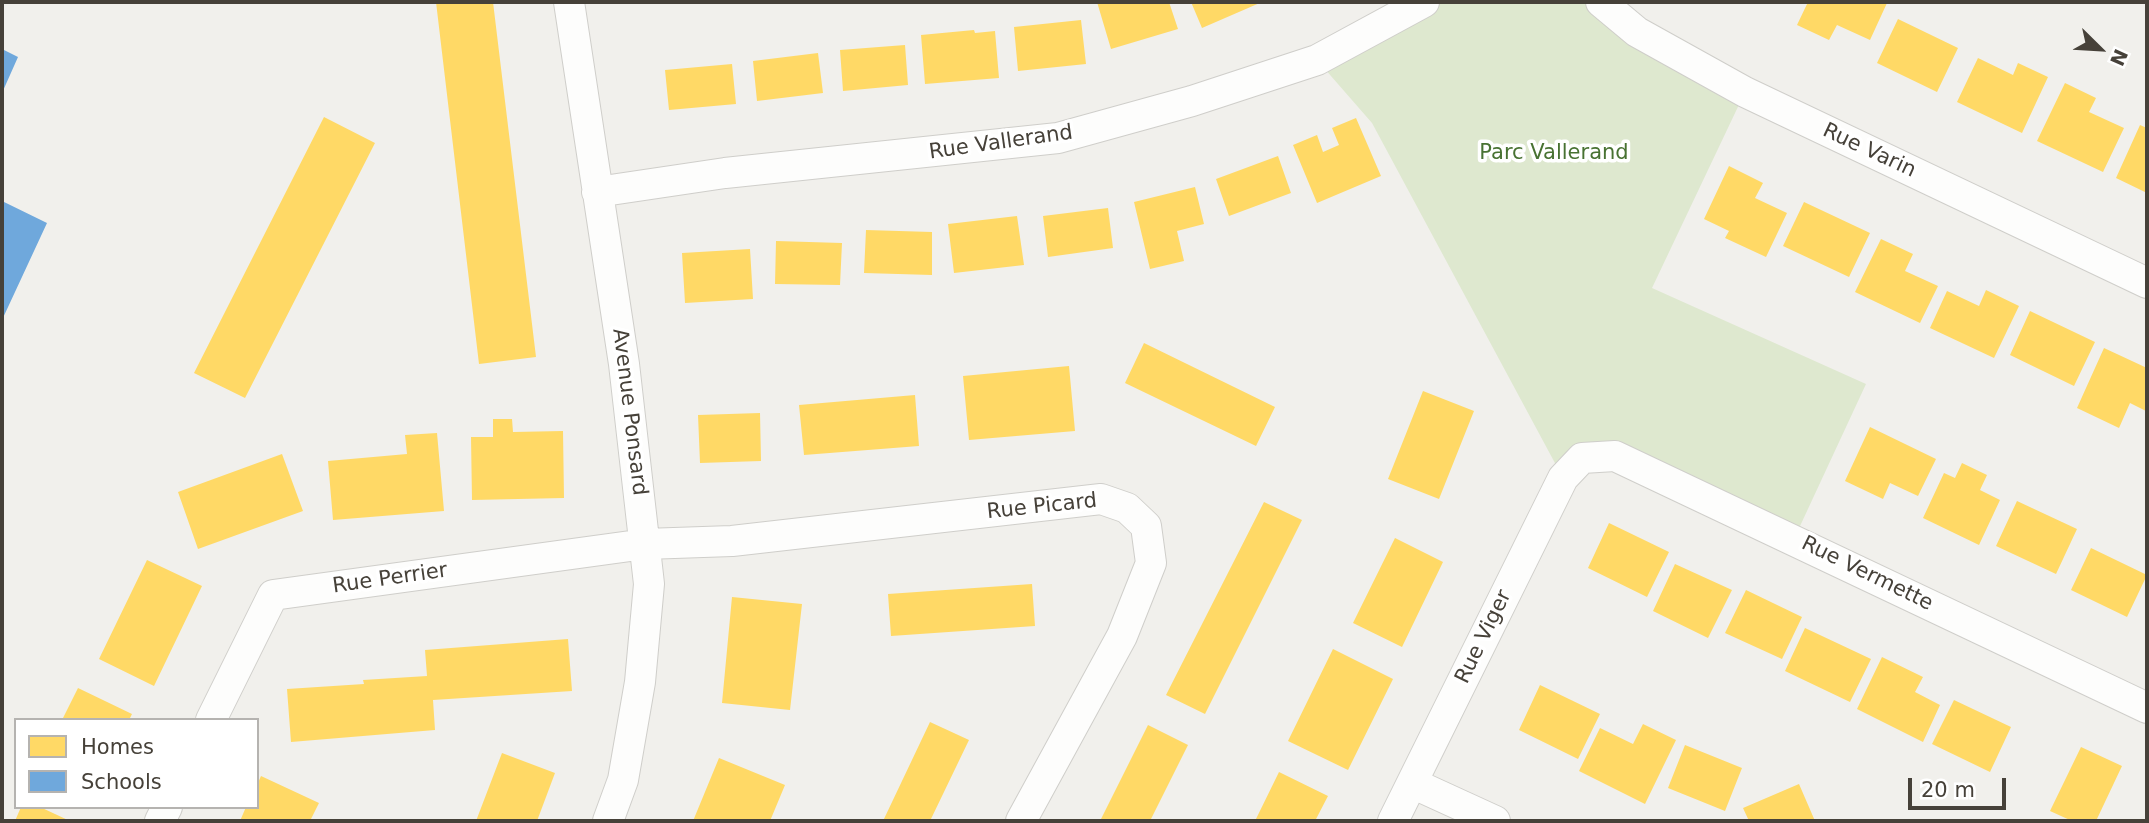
<!DOCTYPE html>
<style>
body{margin:0}
#map{position:relative;width:2149px;height:823px;overflow:hidden;background:#f1f0ec;font-family:"DejaVu Sans",sans-serif}
canvas{display:block}
.frame{position:absolute;inset:0;border:4px solid #464139;pointer-events:none}
.legend{position:absolute;left:14px;top:718px;width:245px;height:91px;box-sizing:border-box;background:#fff;border:2px solid #b5b3b0;margin:0;padding:9px 12px;list-style:none;font-size:21px;color:#464139}
.legend li{display:flex;align-items:center;gap:14px;height:35px}
.legend b{width:35px;border:2px solid #b5b3b0}
.north{position:absolute;left:2065px;top:14px;width:70px;height:70px;-webkit-text-stroke:5px #fff;paint-order:stroke;rotate:114deg;font-size:19px;font-weight:700;line-height:28px;text-align:center;color:#464139}
.north::after{content:'';display:block;margin:auto;width:24px;height:32px;background:#464139;clip-path:polygon(50% 0,100% 100%,50% 72%,0 100%)}
.scale{position:absolute;left:1908px;top:778px;width:98px;height:32px;box-sizing:border-box;border:4px solid #464139;border-top:0;padding-left:9px;font-size:21px;line-height:24px;white-space:nowrap;color:#464139;-webkit-text-stroke:5px #fff;paint-order:stroke}
</style>
<div id="map">
<canvas width="2149" height="823"></canvas>
<div class="frame"></div>
<ul class="legend">
<li><b style="height:19px;background:#ffd966"></b>Homes</li>
<li><b style="height:19px;background:#6fa8dc"></b>Schools</li>
</ul>
<div class="north">N</div>
<div class="scale">20 m</div>
</div>
<script>
const context = document.querySelector('canvas').getContext('2d');
context.lineJoin = 'round';
function paint(path, color) { context.fillStyle = color; context.fill(path, 'evenodd'); }
const toPath = rows => new Path2D(rows.map(r => 'M' + r).join(''));
function trace(path, color, width, dash) { context.strokeStyle = color; context.lineWidth = width; context.lineCap = dash ? 'butt' : 'round'; context.setLineDash(dash || []); context.stroke(path); }
function label(font, color, halo, rows, align = 'center') {
  context.font = font + ' "DejaVu Sans",sans-serif'; context.lineWidth = 7; context.setLineDash([]); context.textBaseline = 'middle'; context.strokeStyle = halo; context.fillStyle = color; for (const [text, x, y, turn = 0] of rows) {
    context.save(); context.translate(x, y); context.rotate((+turn || 0) * Math.PI / 180); context.textAlign = isNaN(turn) ? turn : align; if (halo) context.strokeText(text, 0, 0); context.fillText(text, 0, 0); context.restore();
  }
}
paint(toPath([
 [1424,2,1601,2,1745,92,1652,288,1866,384,1794,539,1615,456,1563,478,1372,123,1317,60]
]), '#dee8cf');
paint(toPath([
 [436,2,493,2,536,357,479,364],
 [1097,2,1169,2,1178,29,1111,49],
 [1191,2,1262,2,1202,28],
 [1808,2,1885,2,1887,3,1870,40,1837,25,1829,40,1797,25],
 [1898,19,1958,48,1937,92,1877,63],
 [1081,20,1086,64,1018,71,1014,27],
 [974,30,975,33,995,31,999,78,925,84,921,35],
 [905,45,908,85,843,91,840,50],
 [818,53,823,93,757,101,753,61],
 [1978,58,2013,75,2018,63,2048,77,2022,133,1957,102],
 [732,64,736,104,669,110,665,70],
 [2065,83,2096,98,2089,112,2124,128,2103,172,2037,141],
 [324,117,375,143,245,398,194,373],
 [1356,118,1381,176,1317,203,1293,145,1317,135,1323,152,1339,145,1332,128],
 [2140,125,2147,128,2147,193,2116,178],
 [1278,156,1291,193,1229,216,1216,179],
 [1729,166,1763,183,1755,198,1787,213,1766,257,1725,238,1729,231,1704,219],
 [1195,187,1204,224,1177,231,1184,261,1150,269,1134,202],
 [1804,202,1870,233,1849,277,1783,246],
 [1108,208,1113,248,1048,257,1043,216],
 [1017,216,1024,265,954,273,948,224],
 [866,230,932,232,932,275,864,273],
 [1881,239,1913,254,1905,271,1938,286,1920,323,1855,292],
 [776,241,842,243,840,285,775,284],
 [750,249,753,299,685,303,682,253],
 [1986,290,2019,306,1994,358,1930,328,1947,291,1979,306],
 [2030,311,2095,342,2074,386,2010,355],
 [1144,343,1275,407,1256,446,1125,383],
 [2104,348,2147,368,2146,411,2130,403,2119,428,2077,408],
 [1069,366,1075,431,969,440,963,376],
 [1423,391,1474,411,1439,499,1388,479],
 [915,395,919,446,804,455,799,405],
 [760,413,761,461,700,463,698,415],
 [493,419,512,419,513,432,563,431,564,498,472,500,471,437,493,437],
 [1870,427,1936,459,1918,496,1890,483,1883,499,1845,481],
 [437,433,444,511,333,520,328,461,407,454,405,435],
 [282,454,303,511,198,549,178,492],
 [1962,463,1987,475,1980,490,2000,500,1979,545,1923,518,1944,473,1955,478],
 [2017,501,2077,529,2056,574,1996,546],
 [1264,502,1302,520,1205,714,1166,695],
 [1609,523,1669,552,1647,597,1588,568],
 [1395,538,1443,562,1402,647,1353,623],
 [2091,548,2147,575,2127,617,2071,590],
 [147,560,202,586,154,686,99,659],
 [1675,564,1732,590,1708,638,1653,611],
 [1032,584,1035,626,891,636,888,594],
 [1746,590,1802,617,1782,659,1725,633],
 [732,597,802,604,790,710,722,703],
 [1805,628,1871,659,1850,702,1785,671],
 [568,639,572,691,433,700,435,730,291,742,287,689,364,684,363,680,427,676,425,650],
 [1333,649,1393,679,1348,770,1288,741],
 [1882,657,1923,677,1915,692,1940,705,1923,742,1857,709],
 [1540,685,1600,714,1578,759,1519,730],
 [78,688,132,714,129,720,62,720],
 [1954,700,2011,727,1990,772,1932,744],
 [930,722,969,740,930,821,883,821],
 [1643,724,1676,740,1645,804,1579,771,1600,728,1633,744],
 [1148,725,1188,745,1150,821,1100,821],
 [1685,745,1742,768,1725,811,1668,788],
 [2081,747,2122,766,2096,821,2072,821,2050,811],
 [502,753,555,773,537,821,476,821],
 [719,758,785,785,770,821,693,821],
 [1279,772,1328,796,1315,821,1255,821],
 [261,776,319,803,310,821,240,821,246,807,257,807,257,785],
 [1799,784,1815,821,1749,821,1743,808],
 [21,807,40,807,70,821,15,821]
]), '#ffd966');
paint(toPath([
 [2,49,18,57,2,93],
 [2,201,47,223,2,320]
]), '#6fa8dc');
const minor = toPath([
 [569,2,624,364,649,584,640,682,623,780,608,821],
 [1601,2,1637,32,1745,92,2147,283],
 [597,192,725,173,1058,138,1192,101,1317,60,1424,2],
 [211,720,273,595,645,544,732,541,1101,499,1127,508,1146,526,1151,563,1122,636,1021,821],
 [1412,783,1495,821],
 [160,821,167,807],
 [1393,821,1563,478,1582,458,1615,456,2147,708]
]);
trace(minor, '#cfceca', 32);
trace(minor, '#fdfdfc', 30);
label('21px', '#464139', '#fff', [
 ["Rue Vallerand",1001,143,-8],
 ["Rue Varin",1869,151,25],
 ["Avenue Ponsard",629,412,83],
 ["Rue Picard",1042,507,-6],
 ["Rue Vermette",1867,574,26],
 ["Rue Perrier",390,579,-8],
 ["Rue Viger",1484,637,-64]
]);
label('21px', '#487232', '#fff', [
 ["Parc Vallerand",1554,154]
]);
</script>
